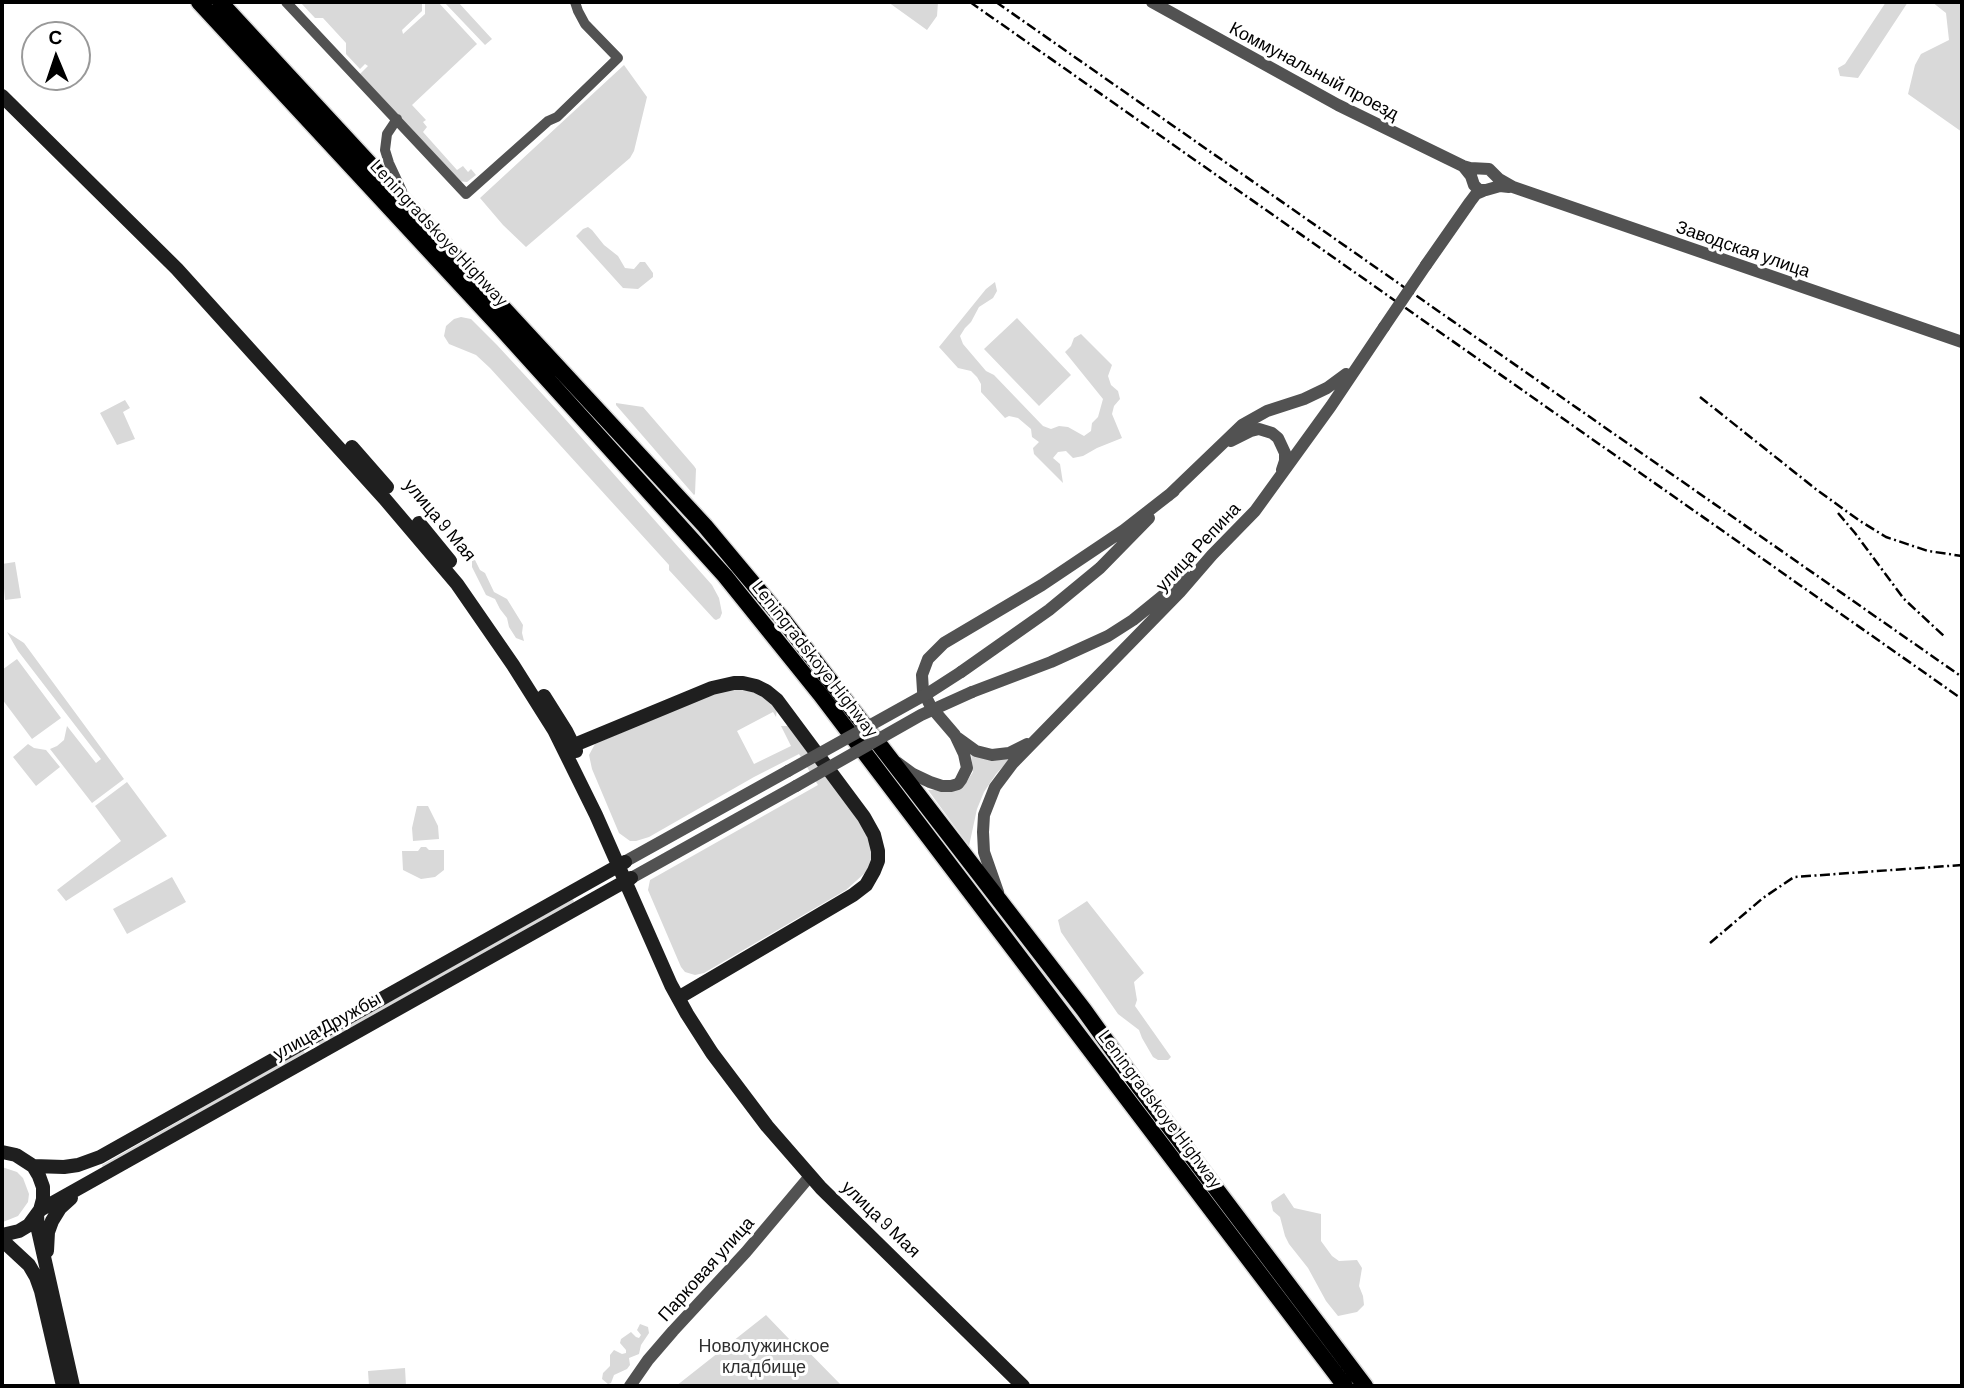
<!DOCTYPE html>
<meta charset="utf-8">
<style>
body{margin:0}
#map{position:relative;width:1964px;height:1388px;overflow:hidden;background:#fff;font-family:Barlow,sans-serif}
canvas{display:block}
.frame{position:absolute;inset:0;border:4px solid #000;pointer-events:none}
.north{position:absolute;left:21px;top:21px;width:70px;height:70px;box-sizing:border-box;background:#fff;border:2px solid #999;border-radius:50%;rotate:358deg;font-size:19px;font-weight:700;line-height:28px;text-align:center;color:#000}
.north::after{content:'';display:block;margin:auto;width:24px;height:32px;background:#000;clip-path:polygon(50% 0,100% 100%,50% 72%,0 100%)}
</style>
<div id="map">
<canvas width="1964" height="1388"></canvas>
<div class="frame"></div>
<div class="north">С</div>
</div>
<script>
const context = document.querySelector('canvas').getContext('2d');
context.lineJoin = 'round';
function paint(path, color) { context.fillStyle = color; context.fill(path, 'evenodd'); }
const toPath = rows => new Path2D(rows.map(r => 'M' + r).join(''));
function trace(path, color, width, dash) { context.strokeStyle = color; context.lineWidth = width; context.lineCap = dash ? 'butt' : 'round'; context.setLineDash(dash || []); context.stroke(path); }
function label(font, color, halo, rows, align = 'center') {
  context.font = font + ' Barlow,sans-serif'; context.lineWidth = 6; context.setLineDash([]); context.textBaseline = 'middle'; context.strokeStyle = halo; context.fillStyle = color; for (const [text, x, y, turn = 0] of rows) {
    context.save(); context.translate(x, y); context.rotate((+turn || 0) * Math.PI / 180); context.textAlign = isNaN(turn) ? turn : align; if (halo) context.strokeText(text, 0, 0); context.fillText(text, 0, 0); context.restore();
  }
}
paint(toPath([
 [300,2,414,2,415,3,422,2,422,11,402,30,403,34,425,14,425,2,438,2,477,44,412,105,426,120,423,122,427,127,423,132,457,170,463,166,468,172,471,169,476,175,467,182,458,181,360,74,368,66,365,64,360,69,346,54,346,43,323,18,315,18],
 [444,2,458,2,492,39,485,45],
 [888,2,938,2,937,16,927,30],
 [1886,2,1908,2,1858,78,1840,76,1838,68,1845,64],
 [1932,2,1962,2,1962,132,1908,94,1915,65,1921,54,1949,40,1946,13],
 [624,65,647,97,634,151,630,158,526,247,503,225,480,198],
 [588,227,592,230,604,245,618,256,625,268,634,269,640,262,645,262,653,273,653,277,638,289,623,288,576,236,583,229],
 [995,282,997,291,993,298,979,307,971,322,965,328,960,336,963,344,986,371,994,375,1043,426,1051,429,1059,426,1068,427,1084,436,1091,431,1092,423,1098,417,1103,399,1065,352,1071,346,1074,338,1081,334,1112,365,1108,376,1111,385,1118,391,1120,399,1114,406,1112,414,1122,438,1097,448,1083,456,1073,458,1066,451,1058,452,1053,458,1060,464,1063,483,1034,454,1033,448,1039,442,1032,437,1031,429,1018,418,1009,416,1005,418,981,392,981,384,977,377,971,371,958,368,939,347,986,289],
 [461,317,471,319,497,345,557,410,712,585,719,598,722,613,720,618,716,620,714,619,669,570,669,565,490,368,476,355,449,344,444,336,446,326,454,319],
 [1017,318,1071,375,1039,406,984,349],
 [125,400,130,408,123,412,135,439,117,445,100,413],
 [616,403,643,407,694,466,696,469,695,494,694,495,616,405],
 [475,560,480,570,485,573,494,592,507,599,523,625,522,633,524,641,516,638,509,627,507,618,500,609,495,599,486,595,472,567,472,561],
 [15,562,21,598,5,600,2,564],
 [7,632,24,643,124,779,92,803,50,749,57,746,64,740,67,726,96,763,101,759,18,651],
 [17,659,61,718,32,739,2,699,2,670],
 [741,688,760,693,777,709,776,717,773,712,737,731,754,764,791,746,781,726,789,726,864,828,872,849,872,857,870,866,866,872,846,890,704,973,695,975,685,972,681,967,648,890,650,880,818,785,799,754,754,777,649,837,636,841,630,841,619,833,592,769,589,755,595,744,711,694],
 [28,744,34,748,46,750,60,767,36,786,13,757],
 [971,752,1008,759,1008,761,996,774,984,792,977,809,969,846,928,790,950,790,965,784,973,772],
 [127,782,167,836,66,901,57,890,121,841,95,806],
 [417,806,428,806,438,826,439,839,413,841,412,828],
 [421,847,426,847,429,850,444,850,444,870,435,877,421,879,403,870,402,851,418,851],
 [172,877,186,902,127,934,113,909],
 [573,899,574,902,320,1045,318,1042],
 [1087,901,1144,973,1134,982,1137,1000,1135,1006,1171,1057,1168,1060,1158,1060,1153,1057,1142,1038,1139,1030,1118,1014,1061,932,1058,920],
 [303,1050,305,1053,103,1168,102,1165],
 [2,1167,17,1172,23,1178,29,1194,28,1202,18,1216,3,1222],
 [1284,1193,1294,1208,1321,1214,1321,1241,1332,1256,1339,1261,1357,1260,1362,1268,1359,1286,1363,1296,1364,1305,1357,1312,1338,1316,1326,1301,1308,1268,1289,1244,1285,1236,1280,1217,1273,1211,1271,1202],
 [766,1315,792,1342,796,1339,842,1386,676,1386],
 [640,1324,648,1327,649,1333,641,1345,639,1354,629,1358,630,1365,627,1369,614,1375,611,1383,608,1384,602,1379,603,1373,610,1366,610,1355,614,1350,622,1354,626,1353,626,1350,620,1343,621,1339,631,1332,636,1337,639,1338,641,1335,637,1330],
 [405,1368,406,1386,369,1386,368,1371]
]), '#d9d9d9');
const trunk = toPath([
 [199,2,501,328,725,576,820,694,1345,1386],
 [220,2,705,526,781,617,1084,1010,1140,1088,1365,1386]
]);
trace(trunk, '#dbdbdb', 19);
trace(toPath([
 [286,2,466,194,548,121,557,117,618,58,585,24,578,11,575,2],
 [397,119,387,134,385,150,389,163,402,191]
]), '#525252', 10);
trace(toPath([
 [1152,2,1338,105,1463,166,1470,168,1489,169,1499,179,1513,187,1962,342],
 [1463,166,1471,176,1474,185,1479,190,1486,190,1500,186,1509,187],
 [1426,265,1470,202,1476,194,1483,191],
 [1231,441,1251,431,1259,429,1272,433,1278,438,1285,453,1285,461,1282,470],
 [1168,496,1242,425,1267,411,1304,399,1327,388,1346,374],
 [961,672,1049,610,1100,568,1149,518],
 [972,692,1051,662,1108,636,1133,620,1186,577],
 [958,738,976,751,992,755,1009,753,1027,744],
 [898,763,913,774,930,782,942,786,951,786,958,784,961,780,967,768,964,754,955,735,931,707,923,691,922,675,928,659,944,643,1042,585,1124,530,1174,491],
 [626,861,788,771],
 [633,877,796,786],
 [998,892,984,852,983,832,984,815,995,787,1013,763,1180,592,1212,555,1255,511,1331,406,1384,327],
 [630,1386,648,1360,673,1331,746,1252,810,1176]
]), '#525252', 12);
trace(toPath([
 [2,96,177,269,384,498,457,584,513,665,554,730,596,815,671,985,687,1014,712,1053,767,1126,821,1188,1023,1386],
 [352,447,387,487],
 [419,523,450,561],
 [544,696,566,731,576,751],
 [567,748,712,688,734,683,743,683,756,686,766,691,777,700,864,817,874,835,878,851,878,861,874,871,866,885,853,895,678,998],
 [2,1152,16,1155,33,1166,39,1176,43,1187,43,1199,40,1210,29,1225,19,1231,2,1235],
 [33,1166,64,1167,78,1165,100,1157,625,862],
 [40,1210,631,878],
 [37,1215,38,1230,73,1386],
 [2,1240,29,1265,36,1277,41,1291,63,1386],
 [47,1251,48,1232,52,1221,60,1208,71,1198]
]), '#1f1f1f', 14);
trace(trunk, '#000', 16);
trace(toPath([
 [970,2,1962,699],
 [996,2,1962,677],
 [1700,397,1817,490,1860,521,1886,537,1928,551,1962,556],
 [1838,513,1855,533,1904,599,1945,637],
 [1710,943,1763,898,1794,877,1962,865]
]), '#000', 2.5, [10, 3.5, 2, 3.5]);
trace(toPath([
 [1384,327,1426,265],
 [788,771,930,692,961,672],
 [796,786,921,715,972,692]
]), '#525252', 12);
label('18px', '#000', '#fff', [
 ["Коммунальный проезд",1314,71,28],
 ["Leningradskoye Highway",439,233,47],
 ["Заводская улица",1743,249,19],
 ["улица 9 Мая",440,520,50],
 ["улица Репина",1198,547,-47],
 ["Leningradskoye Highway",815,659,52],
 ["улица Дружбы",327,1026,-29],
 ["Leningradskoye Highway",1160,1109,53],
 ["улица 9 Мая",881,1219,44],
 ["Парковая улица",706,1269,-48]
]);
label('18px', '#303030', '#fff', [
 ["Новолужинское",764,1346],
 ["кладбище",764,1367]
]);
</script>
